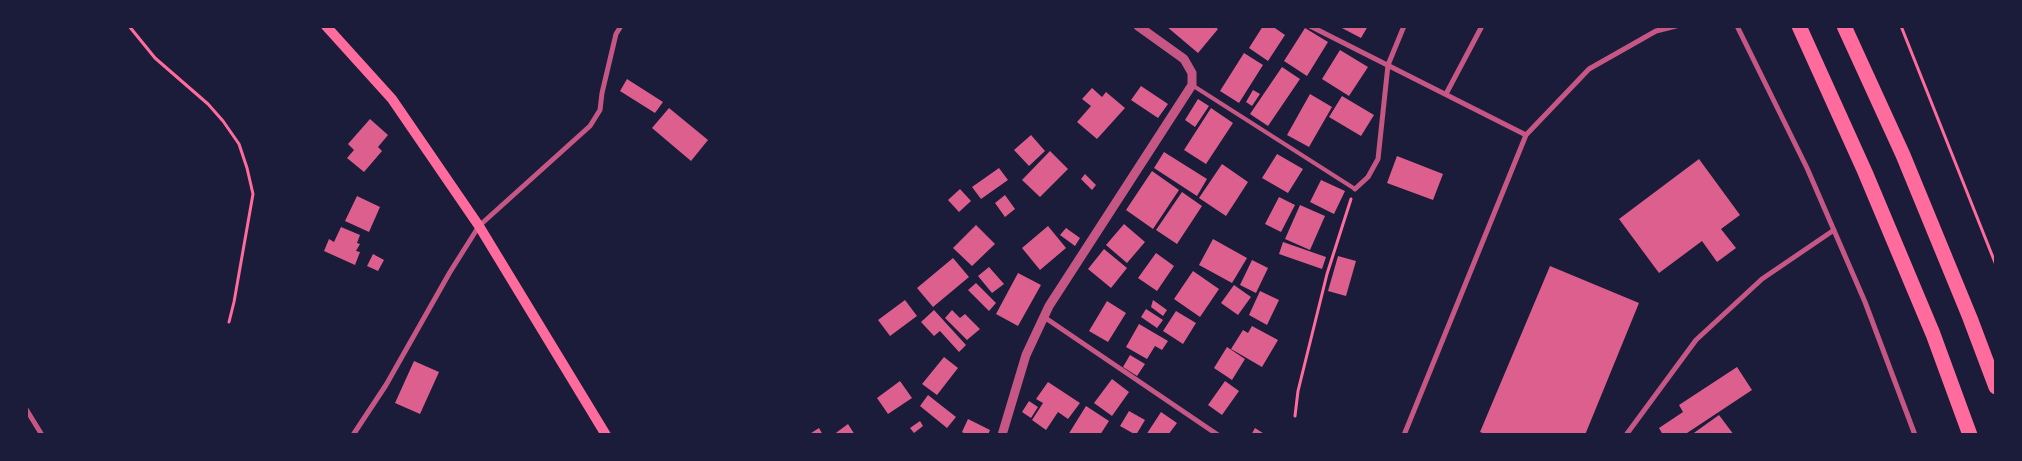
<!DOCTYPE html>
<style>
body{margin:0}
#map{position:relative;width:2022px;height:461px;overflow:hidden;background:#1b1b3a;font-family:"Libre Baskerville",serif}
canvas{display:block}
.frame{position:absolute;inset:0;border:28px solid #1b1b3a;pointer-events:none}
</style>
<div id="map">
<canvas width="2022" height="461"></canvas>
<div class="frame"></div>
</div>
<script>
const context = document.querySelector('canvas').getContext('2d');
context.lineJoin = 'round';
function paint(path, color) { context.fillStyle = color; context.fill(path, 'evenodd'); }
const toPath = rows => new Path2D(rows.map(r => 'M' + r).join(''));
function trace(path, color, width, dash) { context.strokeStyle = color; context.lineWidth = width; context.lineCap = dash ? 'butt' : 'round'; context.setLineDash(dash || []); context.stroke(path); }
paint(toPath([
 [1166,26,1214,26,1218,29,1198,53],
 [1263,26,1272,26,1285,35,1268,61,1249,48],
 [1338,26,1368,26,1361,38],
 [1305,28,1328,42,1307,76,1284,61],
 [1340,50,1368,67,1349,96,1322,79],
 [1244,53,1263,65,1239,103,1220,91],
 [1282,67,1300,79,1268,126,1250,114],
 [627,79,663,102,655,113,620,91],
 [1141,86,1168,104,1158,118,1131,100],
 [1092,88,1102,97,1106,92,1125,108,1097,139,1077,122,1091,106,1082,99],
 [1253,90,1260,94,1252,106,1246,102],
 [1310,94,1332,107,1309,147,1287,135],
 [1342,96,1374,115,1361,136,1329,117],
 [1198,99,1209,106,1195,127,1185,120],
 [669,108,708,140,691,161,652,128],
 [1211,108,1233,123,1206,164,1184,150],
 [370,119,388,135,378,147,382,151,364,172,347,158,354,150,348,144],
 [1031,135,1045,151,1029,166,1014,150],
 [1050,151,1068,169,1040,197,1022,180],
 [1164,152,1207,179,1197,196,1154,168],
 [1277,154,1303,169,1288,193,1262,178],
 [1397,156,1443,174,1433,200,1387,183],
 [1699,159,1740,215,1721,229,1736,248,1717,262,1702,241,1659,273,1619,219],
 [1222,164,1248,182,1226,216,1199,198],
 [999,168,1008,180,981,199,972,187],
 [1152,171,1179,190,1153,229,1126,210],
 [1085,174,1096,185,1092,190,1081,179],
 [1321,180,1345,191,1334,214,1310,202],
 [960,189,971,201,959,212,948,200],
 [1182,192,1202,206,1177,244,1156,230],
 [1005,195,1015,209,1005,217,995,203],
 [357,196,380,207,369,232,345,221],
 [1279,197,1295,205,1281,232,1265,224],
 [1300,205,1325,216,1310,250,1285,239],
 [1124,224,1145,242,1127,263,1106,245],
 [976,225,995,244,972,266,953,248],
 [1048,226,1066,248,1040,270,1022,248],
 [341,227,360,235,357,243,360,244,356,251,360,252,355,265,324,251,329,239,334,242],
 [1066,228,1080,238,1075,246,1060,235],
 [1213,239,1247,258,1232,283,1199,265],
 [1283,242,1326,257,1322,269,1279,254],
 [1104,249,1127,268,1111,288,1088,269],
 [1156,253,1174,266,1157,291,1138,278],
 [373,254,384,260,378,271,367,266],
 [1338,256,1356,261,1346,296,1328,291],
 [953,258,969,277,933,307,917,288],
 [1252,260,1268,268,1256,293,1240,285],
 [1550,266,1639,303,1585,435,1488,435,1480,432],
 [989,267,1004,284,992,293,978,276],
 [1193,271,1219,289,1200,317,1174,299],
 [1018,273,1041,285,1018,326,996,314],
 [976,283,996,303,989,311,968,290],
 [1234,285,1251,297,1238,315,1221,303],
 [1260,291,1279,300,1267,325,1249,315],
 [905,300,917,316,890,336,878,320],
 [1153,300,1167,310,1163,316,1151,307],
 [1107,301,1126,313,1108,342,1089,331],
 [1146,309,1163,320,1157,328,1141,317],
 [934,310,966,345,959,352,940,331,934,336,921,322],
 [952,310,960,318,965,314,980,329,967,340,945,318],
 [1176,311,1196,323,1183,344,1163,331],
 [1139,324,1168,341,1162,350,1155,346,1147,359,1126,347],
 [1252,326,1278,340,1262,367,1231,349,1243,330,1248,333],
 [1227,347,1245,359,1232,380,1214,368],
 [1130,355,1145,364,1137,376,1123,367],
 [944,357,958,368,937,395,922,384],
 [414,361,439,372,420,414,395,403],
 [1737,367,1752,390,1684,435,1663,435,1659,428,1683,412,1679,405],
 [1112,379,1129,392,1112,416,1094,403],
 [900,381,912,398,888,414,877,398],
 [1225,381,1239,391,1222,415,1208,405],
 [1048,382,1080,403,1068,419,1058,412,1046,430,1032,420,1043,403,1036,399],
 [928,395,956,417,947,428,920,406],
 [1029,401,1038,407,1031,418,1022,412],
 [1086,406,1109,421,1100,435,1068,435],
 [1129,411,1145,420,1136,435,1120,426],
 [1161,412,1177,423,1168,435,1146,435],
 [1719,415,1734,435,1691,435],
 [968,419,990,430,988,435,967,435,962,432],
 [920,421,923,426,914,433,910,428],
 [848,424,855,435,833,435],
 [819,428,823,435,808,435],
 [1255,428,1266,435,1251,435]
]), '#dd5f8e');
trace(toPath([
 [129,26,155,58,208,104,223,121,239,144,247,168,253,194,234,302,229,322],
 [1901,26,1996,265],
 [1295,416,1298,391,1327,274,1351,199]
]), '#ff6b9d', 3);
trace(toPath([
 [1192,85,1355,189]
]), '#c65784', 4);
trace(toPath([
 [1310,26,1526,135],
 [1737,26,1807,168,1865,302,1915,435],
 [1446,94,1482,26],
 [1355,189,1368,177,1378,159,1388,65,1404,26],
 [1044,317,1218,435],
 [26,409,42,435],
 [353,435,386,385,450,272,479,226,590,126,600,110,602,93,616,34,621,26],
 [1404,435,1526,135,1589,69,1656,31,1676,26],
 [1626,435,1696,340,1762,279,1834,230]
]), '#c65784', 5);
trace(toPath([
 [1002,435,1026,355,1049,306,1192,85,1192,73,1184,59,1138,26]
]), '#c65784', 9);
trace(toPath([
 [326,26,392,99,479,226,606,435]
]), '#ff6b9d', 10);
trace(toPath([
 [1799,26,1865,172,1933,334,1970,435],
 [1844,26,1903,155,1970,318,1996,387]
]), '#ff6b9d', 15);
</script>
